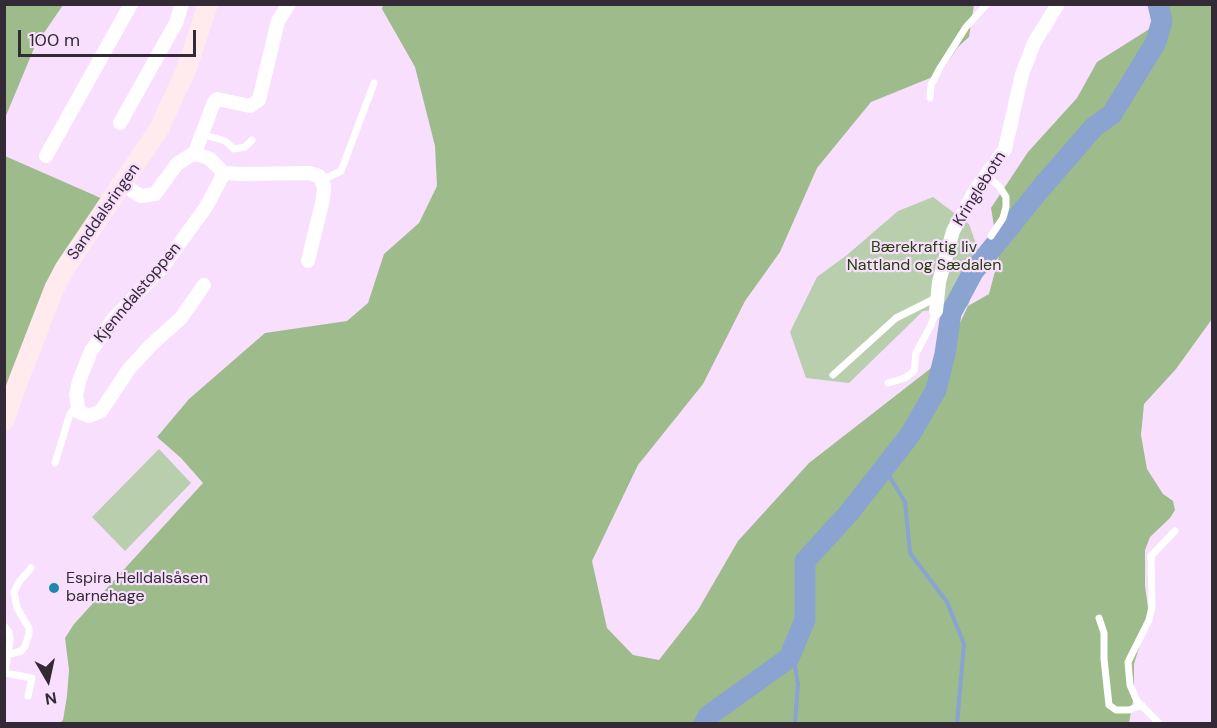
<!DOCTYPE html>
<meta charset="utf-8">
<style>
body{margin:0}
#map{position:relative;width:1217px;height:728px;overflow:hidden;background:#f8dffe;font-family:"DM Sans",sans-serif}
canvas{display:block}
.frame{position:absolute;inset:0;border:6px solid #342a36;pointer-events:none}
.north{position:absolute;left:18px;top:650px;width:60px;height:60px;-webkit-text-stroke:4px #f8dffe;paint-order:stroke;rotate:171deg;font-size:16px;font-weight:700;line-height:24px;text-align:center;color:#342a36}
.north::after{content:'';display:block;margin:auto;width:21px;height:27px;background:#342a36;clip-path:polygon(50% 0,100% 100%,50% 72%,0 100%)}
.scale{position:absolute;left:18px;top:30px;width:178px;height:27px;box-sizing:border-box;border:3px solid #342a36;border-top:0;padding-left:8px;font-size:18px;line-height:21px;white-space:nowrap;color:#342a36;-webkit-text-stroke:4px #f8dffe;paint-order:stroke}
</style>
<div id="map">
<canvas width="1217" height="728"></canvas>
<div class="frame"></div>
<div class="north">N</div>
<div class="scale">100 m</div>
</div>
<script>
const context = document.querySelector('canvas').getContext('2d');
context.lineJoin = 'round';
function paint(path, color) { context.fillStyle = color; context.fill(path, 'evenodd'); }
const toPath = rows => new Path2D(rows.map(r => 'M' + r).join(''));
function trace(path, color, width, dash) { context.strokeStyle = color; context.lineWidth = width; context.lineCap = dash ? 'butt' : 'round'; context.setLineDash(dash || []); context.stroke(path); }
function label(font, color, halo, rows, align = 'center') {
  context.font = font + ' "DM Sans",sans-serif'; context.lineWidth = 4.5; context.setLineDash([]); context.textBaseline = 'middle'; context.strokeStyle = halo; context.fillStyle = color; for (const [text, x, y, turn = 0] of rows) {
    context.save(); context.translate(x, y); context.rotate((+turn || 0) * Math.PI / 180); context.textAlign = isNaN(turn) ? turn : align; if (halo) context.strokeText(text, 0, 0); context.fillText(text, 0, 0); context.restore();
  }
}
paint(toPath([
 [933,197,969,224,982,261,968,306,951,313,943,309,923,311,849,383,806,378,790,332,817,277,847,255,898,211],
 [159,449,191,483,125,551,92,517]
]), '#b9ceac');
paint(toPath([
 [5,4,63,5,35,46,5,118],
 [383,5,974,5,969,37,958,47,940,74,871,102,817,168,780,252,745,301,703,384,638,465,592,561,607,628,633,655,659,660,698,610,738,541,809,463,935,365,945,354,968,306,989,294,999,256,991,208,1028,152,1077,98,1097,62,1162,21,1169,5,1212,5,1212,319,1176,369,1144,404,1141,435,1147,469,1163,494,1173,501,1175,510,1170,518,1150,537,1145,550,1145,586,1149,615,1134,664,1134,695,1129,723,59,724,63,720,67,696,69,670,65,638,74,624,203,483,181,458,157,437,189,399,265,333,347,321,368,303,384,254,419,223,437,186,435,146,415,67,382,9],
 [5,156,103,199,5,398]
]), '#9ebb8c');
trace(toPath([
 [884,467,905,502,910,553,947,602,964,644,957,724],
 [792,648,798,684,795,724]
]), '#8aa3d0', 4);
trace(toPath([
 [704,724,708,716,789,658,805,620,805,561,848,514,910,435,936,390,945,354,951,313,973,272,1041,188,1094,127,1112,114,1156,42,1162,21,1158,4]
]), '#8aa3d0', 21);
trace(toPath([
 [930,98,931,85,940,68,966,27,987,4],
 [202,134,225,141,234,149,245,147,252,140],
 [986,176,999,186,1006,197,1006,207,1003,218,991,236],
 [322,180,341,171,374,83],
 [833,375,896,318,936,298],
 [888,383,905,378,914,371,916,353,931,325,936,311],
 [55,463,70,414,76,407],
 [1099,618,1104,633,1104,659,1109,705,1116,710,1129,710,1142,705],
 [4,626,9,632,10,640,5,673,32,678,28,696],
 [10,654,21,651,25,646,29,634,29,628,17,608,14,592,19,582,31,568],
 [1160,724,1137,701,1130,685,1128,662,1149,620,1152,607,1151,556,1175,531]
]), '#fff', 7);
trace(toPath([
 [120,123,176,23,182,4],
 [194,155,214,102,217,99,250,106,259,100,278,21,289,4],
 [46,156,131,4],
 [224,173,243,174,309,173,319,176,324,186,323,199,308,261],
 [123,185,141,196,155,194,177,164,191,155,197,154,210,159,224,173,206,207,161,269,114,318,91,351,79,381,76,395,79,412,89,416,101,411,129,369,151,345,181,318,204,285],
 [936,311,939,282,953,231,976,189,1005,149,1022,74,1034,43,1058,4]
]), '#fff', 14);
trace(toPath([
 [4,421,19,379,54,289,65,268,159,129,187,68,208,4]
]), '#ffeaee', 20);
for (const [x, y, r, color] of [
 [54,588,6,"#1c88af"]
]) { const dot = new Path2D(); dot.arc(x, y, r, 0, 2 * Math.PI); context.fillStyle = color; context.fill(dot); trace(dot, '#f8dffe', 2); }
label('16px', '#342a36', '#f8dffe', [
 ["Kringlebotn",980,189,-58],
 ["Sanddalsringen",104,212,-55],
 ["Kjenndalstoppen",138,293,-50]
]);
label('16px', '#243e0c', '#f8dffe', [
 ["Bærekraftig liv",924,248],
 ["Nattland og Sædalen",924,266]
]);
label('16px', '#342a36', '#f8dffe', [
 ["Espira Helldalsåsen",66,579],
 ["barnehage",66,597]
], 'left');
</script>
